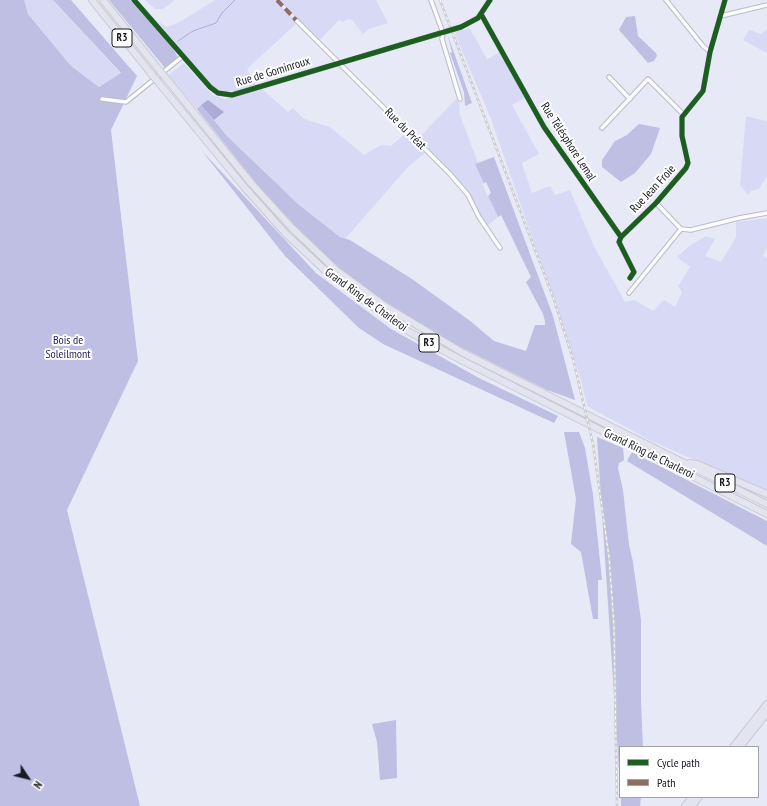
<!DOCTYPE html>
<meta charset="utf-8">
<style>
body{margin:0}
#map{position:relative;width:767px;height:806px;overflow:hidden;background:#e8e9f7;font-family:"PT Sans Narrow",sans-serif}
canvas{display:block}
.legend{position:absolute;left:619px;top:746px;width:140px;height:52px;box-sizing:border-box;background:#fff;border:1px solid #a3a3a7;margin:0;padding:5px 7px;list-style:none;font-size:12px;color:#181922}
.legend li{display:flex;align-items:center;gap:8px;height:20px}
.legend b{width:20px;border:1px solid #a3a3a7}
.north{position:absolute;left:8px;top:758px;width:40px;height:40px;-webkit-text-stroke:3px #fff;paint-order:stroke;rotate:125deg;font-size:11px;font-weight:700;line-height:16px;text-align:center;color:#181922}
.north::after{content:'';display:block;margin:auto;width:14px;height:18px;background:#181922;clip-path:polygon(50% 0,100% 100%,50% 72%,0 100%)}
</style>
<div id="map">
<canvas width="767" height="806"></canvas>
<ul class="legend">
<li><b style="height:5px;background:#1b5e20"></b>Cycle path</li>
<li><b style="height:5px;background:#8d6e63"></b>Path</li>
</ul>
<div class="north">N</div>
</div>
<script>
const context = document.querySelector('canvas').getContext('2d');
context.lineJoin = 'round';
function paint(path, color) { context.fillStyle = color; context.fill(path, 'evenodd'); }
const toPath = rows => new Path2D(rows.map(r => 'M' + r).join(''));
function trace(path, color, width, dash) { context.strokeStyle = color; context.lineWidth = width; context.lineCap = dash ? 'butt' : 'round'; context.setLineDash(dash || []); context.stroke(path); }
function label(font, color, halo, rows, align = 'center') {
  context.font = font + ' "PT Sans Narrow",sans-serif'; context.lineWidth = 4; context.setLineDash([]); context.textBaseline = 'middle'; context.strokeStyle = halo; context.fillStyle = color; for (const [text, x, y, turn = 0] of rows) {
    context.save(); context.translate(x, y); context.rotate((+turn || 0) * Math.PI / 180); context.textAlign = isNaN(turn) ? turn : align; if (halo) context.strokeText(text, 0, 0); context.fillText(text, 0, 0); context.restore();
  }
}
paint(toPath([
 [24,0,53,0,121,74,99,87,71,66,28,14],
 [145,0,175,0,163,9,155,9],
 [215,0,275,0,297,23,247,69,256,85,235,91,222,91,217,89,207,82,157,21,167,27,178,23],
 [279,0,376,0,388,23,369,29,363,34,352,20,348,19,343,22,339,20,319,41],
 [470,29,487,59,502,51,525,98,512,105,539,154,522,163,532,193,550,186,555,195,570,190,594,246,625,302,635,300,653,311,664,300,675,307,682,292,678,286,690,267,677,257,689,246,706,236,715,239,705,256,721,262,736,237,736,222,767,218,767,248,763,256,767,258,767,492,649,440,587,406,581,380,560,318,491,119,455,34,457,30],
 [767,29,767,53,743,40,749,30,761,34],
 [184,63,212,95,225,99,262,89,288,112,293,108,304,119,330,127,364,155,381,145,391,146,406,133,426,152,408,167,345,239,340,237,298,204,228,137,201,105,197,109,168,75],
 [459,98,460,115,478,163,476,164,485,183,482,184,498,217,486,227,467,192,417,140,454,101],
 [746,116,767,121,767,176,759,189,751,191,748,195,740,185]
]), '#d8daf5');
paint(toPath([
 [0,0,24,0,28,14,71,66,99,87,121,73,53,0,71,0,137,76,111,130,138,361,67,510,140,806,0,806],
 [109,0,130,0,172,47,179,59,165,68],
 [635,16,638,36,656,53,657,56,654,61,648,63,619,30,626,17],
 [447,33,472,103,465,106,464,92,450,53,452,52],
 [201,105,228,137,298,204,340,237,350,240,412,279,469,320,494,341,526,351,535,325,545,325,545,321,543,314,526,282,531,277,501,215,498,217,488,196,491,193,486,182,484,183,475,164,494,157,553,316,575,400,547,390,410,322,343,272,279,212,197,109],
 [639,124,660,128,651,154,635,173,621,182,602,167,602,160,615,141,627,135],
 [202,151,316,273,391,329,479,378,558,416,554,423,383,344,359,328,285,256],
 [564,432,579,432,585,448,593,495,602,580,598,580,598,619,593,619,581,552,571,544,576,499],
 [597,437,623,448,624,460,619,463,618,468,623,490,629,545,633,562,641,620,641,701,643,747,620,747,620,786],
 [632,452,767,521,767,546,627,461],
 [396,720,397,778,380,780,377,742,372,724],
 [621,797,641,797,640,806,621,806]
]), '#bebfe3');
paint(toPath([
 [208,100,224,112,214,120,201,105]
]), '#aaacd5');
trace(toPath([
 [178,41,193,31,216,23,222,13,235,0]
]), '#aaacd5', 1);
const street = toPath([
 [134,0,210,87,218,93,232,95,461,27,478,18,490,0],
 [431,0,443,33,442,39,460,99],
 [666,0,703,46,710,52],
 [481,14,544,127,621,237,619,242,634,272,630,278],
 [721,16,767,5],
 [296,20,450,174,468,195,479,217,500,248],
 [609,77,630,99],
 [102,99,126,102,183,56],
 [602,128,648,79,683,114],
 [681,229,691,230,739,218,767,213],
 [621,237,656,203,686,168,688,163,682,136,682,117,703,91,710,52,725,0],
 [629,293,681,229,656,203]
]);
const highway = toPath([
 [92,0,153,76],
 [103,0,160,71],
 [165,77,251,183,292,228,336,270,385,306,463,353,767,504],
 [158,82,245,188,286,234,331,276,380,312,404,329,459,359,767,514],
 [689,463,697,464,767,494],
 [733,747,767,704],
 [740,747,767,713],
 [685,806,692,797],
 [692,806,699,797]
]);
trace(street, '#babbc6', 5.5);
trace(highway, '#c9c9d0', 8);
trace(street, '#fcfcfe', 3.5);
trace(highway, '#e4e4f1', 6);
const rail = toPath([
 [440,0,553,297,573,359,593,444,609,557,614,625,617,806]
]);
trace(rail, '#cdced2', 2.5);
trace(rail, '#fff', 1, [3]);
const highwayBridge = toPath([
 [160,71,165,77],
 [153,76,158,82]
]);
trace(highwayBridge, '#c9c9d0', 8, []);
trace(highwayBridge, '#e4e4f1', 6);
trace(toPath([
 [277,0,296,20]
]), '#8d6e63', 4, [8, 4]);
trace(toPath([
 [134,0,210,87,218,93,232,95,461,27,478,18,490,0],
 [481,14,544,127,621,237,619,242,634,272,630,278],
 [621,237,656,203,686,168,688,163,682,136,682,117,703,91,710,52,725,0]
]), '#1b5e20', 5);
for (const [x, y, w] of [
 [122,38,20],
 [429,343,20],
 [725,483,20]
]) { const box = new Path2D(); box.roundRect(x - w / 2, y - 9, w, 18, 3); context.fillStyle = '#fff'; context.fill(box); trace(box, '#181922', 1); }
label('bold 11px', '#181922', null, [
 ["R3",122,38],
 ["R3",429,343],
 ["R3",725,483]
]);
label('12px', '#181922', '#fff', [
 ["Rue de Gominroux",273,72,-17],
 ["Rue du Préat",405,129,45],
 ["Rue Télésphore Lemal",568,142,57],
 ["Rue Jean Froie",653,189,-47],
 ["Grand Ring de Charleroi",366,300,36],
 ["Grand Ring de Charleroi",649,454,26]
]);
label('12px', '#2b2463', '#fff', [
 ["Bois de",68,341],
 ["Soleilmont",68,355]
]);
</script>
